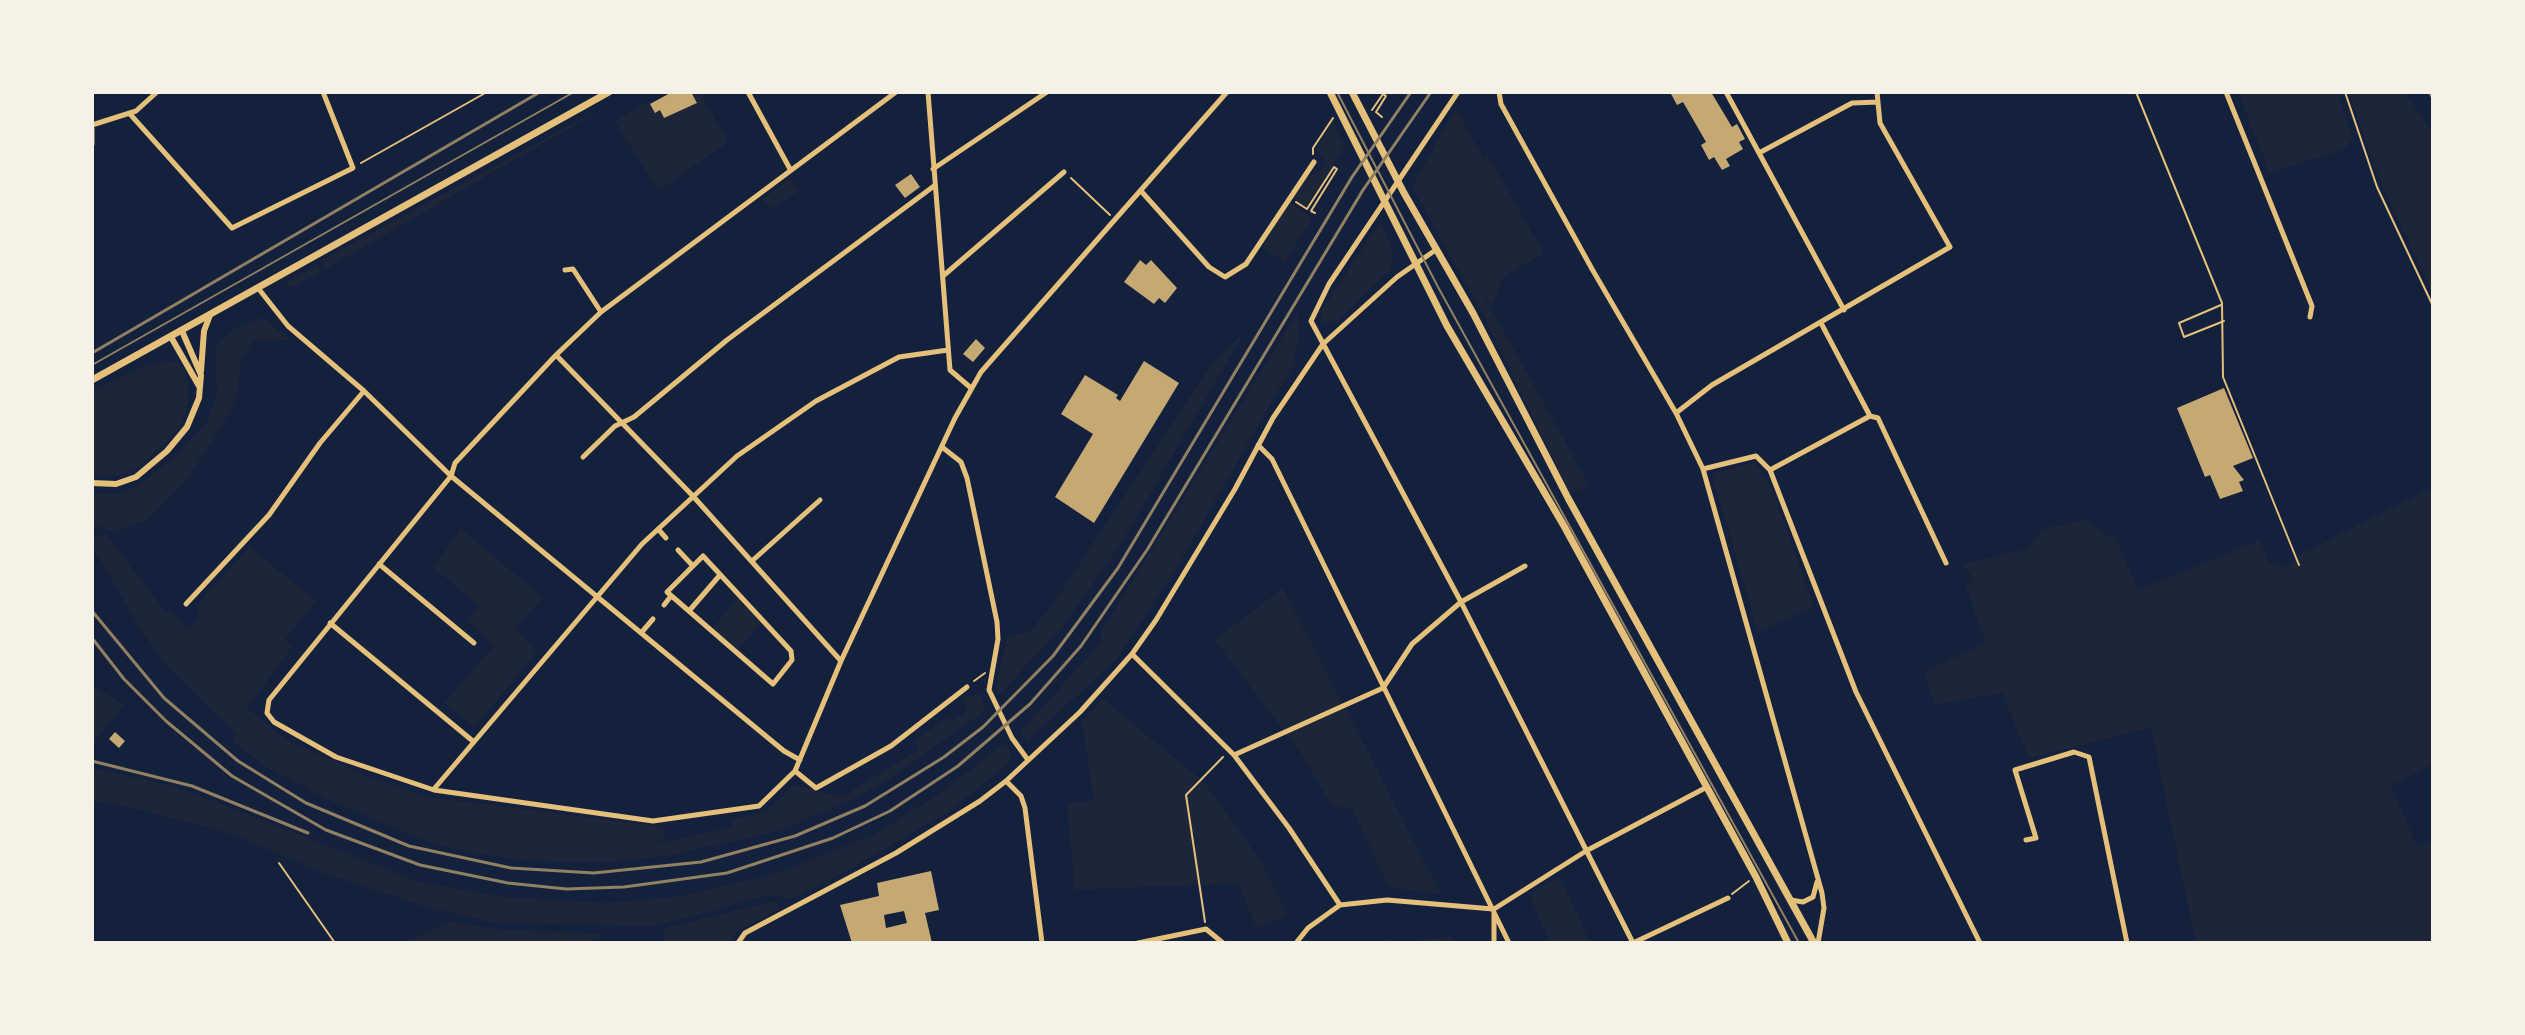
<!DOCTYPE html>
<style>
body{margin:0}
#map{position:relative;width:2525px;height:1035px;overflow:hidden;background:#14213d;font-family:"IBM Plex Sans",sans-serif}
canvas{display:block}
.frame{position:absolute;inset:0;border:94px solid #f6f1e7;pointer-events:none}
</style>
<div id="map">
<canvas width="2525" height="1035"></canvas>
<div class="frame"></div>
</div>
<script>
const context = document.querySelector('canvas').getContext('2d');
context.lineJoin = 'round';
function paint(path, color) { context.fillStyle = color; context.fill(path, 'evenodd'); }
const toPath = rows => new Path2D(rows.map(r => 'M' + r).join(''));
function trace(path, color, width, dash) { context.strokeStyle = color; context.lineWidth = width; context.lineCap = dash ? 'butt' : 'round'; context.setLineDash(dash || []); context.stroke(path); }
paint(toPath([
 [700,92,728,142,658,191,615,121,649,101,655,113,660,110,664,117,696,103,692,94],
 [2238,92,2337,92,2353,138,2345,149,2270,173],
 [2349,92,2405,92,2433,134,2433,294,2376,171],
 [1456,108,1483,158,1488,156,1544,253,1503,277,1492,306,1476,281,1589,485,1570,494,1484,316,1412,187],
 [592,113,592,115,326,269,322,260],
 [1332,122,1345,146,1307,207,1292,198,1306,177,1320,171,1327,162,1316,150],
 [790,178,799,191,771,209,763,199],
 [1290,202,1312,218,1285,262,1262,248],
 [1380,222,1393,249,1391,269,1338,320,1323,323,1320,313],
 [317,265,321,272,289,288,286,282],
 [1297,313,1299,333,1294,363,1182,559,1117,659,1028,740,1019,733,1101,643,1101,632],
 [257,319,264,319,291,340,253,341,241,362,238,394,221,428,187,479,147,520,112,532,92,524,92,493,119,494,142,483,176,456,208,420,217,390,215,347,234,329],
 [1244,333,1120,545,1063,626,998,696,996,687,1007,637,1028,633,1051,607,1213,362],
 [178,361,189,382,187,408,177,431,139,467,120,475,92,476,92,391,147,365],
 [1755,462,1774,494,1814,607,1758,632,1712,474],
 [2433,487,2433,764,2391,786,2417,847,2433,839,2433,943,2196,943,2151,728,2029,758,2002,693,1935,705,1924,671,1986,643,1965,585,1974,580,1963,564,2028,549,2042,529,2087,520,2105,535,2115,536,2138,590,2260,540,2269,562,2287,568,2299,555],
 [461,529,543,597,515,629,537,651,475,727,444,703,494,646,467,620,480,607,433,567],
 [105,533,165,611,173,613,187,629,199,619,198,606,206,594,250,547,316,601,285,639,292,647,247,708,285,739,367,776,427,797,663,827,664,841,595,847,663,842,733,827,732,820,767,811,794,785,842,797,919,749,914,741,948,717,952,721,968,710,962,698,980,693,986,710,888,780,847,802,779,831,667,856,596,863,521,860,475,853,431,843,333,802,265,766,233,742,237,734,170,670,141,630,92,546,92,539],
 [1283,588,1441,894,1389,887,1352,809,1332,806,1301,753,1215,640],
 [738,598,761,623,738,650,713,628],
 [92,685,124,705,92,745],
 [1103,699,1204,782,1261,861,1288,915,1256,927,1238,883,1075,890,1067,803,1094,800,1082,722],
 [1005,743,1012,752,1007,765,948,812,848,870,791,899,769,895,655,926,495,923,426,907,323,873,238,836,127,806,92,801,92,768,156,782,201,796,419,882,504,897,608,903,681,896,776,874,875,834,939,794],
 [1560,876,1590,943,1550,943,1529,894],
 [772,902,778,904,778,910,737,931,730,943,664,943,663,930,669,927],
 [449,922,507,930,607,934,583,943,403,943],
 [1451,936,1453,943,1370,943,1386,940,1408,942]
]), '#1d2539');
paint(toPath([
 [672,92,691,92,697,103,664,118,660,110,655,113,650,104],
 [1670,92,1711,92,1732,127,1737,124,1745,139,1739,142,1743,149,1726,159,1730,166,1722,170,1714,157,1709,160,1701,145,1706,142,1683,102,1677,105],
 [911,174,920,187,905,198,895,185],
 [1140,260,1146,265,1151,260,1177,288,1165,303,1159,298,1154,304,1124,282],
 [976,339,985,348,973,362,963,354],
 [1144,361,1179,383,1094,523,1055,497,1093,434,1061,414,1085,375,1118,395,1116,398,1120,401],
 [2224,388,2253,458,2233,466,2244,480,2239,482,2243,491,2220,499,2210,475,2205,477,2177,408],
 [115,732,125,741,119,748,109,739],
 [931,871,939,910,925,913,932,943,852,943,840,905,879,896,877,883],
 [904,911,907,923,886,928,884,915]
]), '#c6a872');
trace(toPath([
 [1372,110,1383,94,1386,96,1376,112,1382,117],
 [1313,154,1313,148,1333,118],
 [361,163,487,92],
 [1071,178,1110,215],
 [1296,202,1307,209,1334,167,1337,169,1311,211,1315,213],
 [974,681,985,673],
 [279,863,335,943],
 [1732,894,1749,881],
 [1205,922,1186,795,1223,757]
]), '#e5c07b', 2);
trace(toPath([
 [2136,92,2222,303,2223,377,2299,565],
 [2345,92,2377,187,2433,306],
 [2221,305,2179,323,2184,337,2224,321]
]), '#e5c07b', 2);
trace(toPath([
 [748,92,790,169],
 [896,92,601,312,556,355,455,463,451,476,269,700,267,713,274,722,336,757,434,790,653,821,759,806,795,771,841,661,955,418,981,372,1227,92],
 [928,92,950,370,971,388],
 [1458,92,1329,284,1311,321,1461,602,1633,943],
 [1499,92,1501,104,1592,269,1676,413,1703,469,1822,893,1824,908,1818,943],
 [1726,92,1844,310],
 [2226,92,2312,306,2310,317],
 [130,114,232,228,353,168,323,92],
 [92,125,136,111,157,92],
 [92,129,92,144],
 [1759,153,1852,103,1878,102],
 [933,169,1047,92],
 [1141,191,1209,267,1225,277,1246,264,1314,162],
 [565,270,573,269,601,312],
 [943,276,1064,172],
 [258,288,288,326,364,391,451,476,784,751,800,760],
 [1821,323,1870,416,1878,418,1946,563],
 [556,355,692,495,841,661],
 [1676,413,1712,385,1950,247,1880,123,1877,92],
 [1258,445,1272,459,1509,943],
 [942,447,961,462,967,478,997,622,998,639,989,690,1012,738,1028,760],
 [583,457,615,426,634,417,727,340,934,186],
 [1703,469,1756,456,1770,470,1856,692,1980,943],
 [1770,470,1870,416],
 [658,529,666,538],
 [678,550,693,566],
 [703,556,791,651,792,660,773,684,667,592,703,556],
 [752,561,820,500],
 [379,564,474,643],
 [186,604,269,515,320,443,364,391],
 [664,605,671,596],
 [689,611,720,575],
 [330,623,474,742],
 [641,633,653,619],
 [1132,654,1234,755,1289,828,1340,905],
 [1234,755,1383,688,1412,644,1461,602,1525,566],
 [795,771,816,788,891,746,967,687],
 [1006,781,1021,796,1025,808,1042,943],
 [434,789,642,544,737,456,816,401,899,357,948,350],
 [2026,840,2036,838,2015,770,2074,752,2089,757,2127,943],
 [1791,900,1803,902,1813,897,1817,882],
 [1494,909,1586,851,1707,787],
 [1494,914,1494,943],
 [738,943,745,933,896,853,980,801,1006,781,1080,712,1132,654,1156,620,1235,489,1273,418,1323,344,1397,277,1437,249],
 [1138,943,1206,929,1223,943],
 [1296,943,1308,928,1340,905,1387,900,1493,909],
 [1633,943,1728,898]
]), '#e5c07b', 5);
trace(toPath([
 [171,337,199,386],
 [201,371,204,331,210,315],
 [92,483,116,484,136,477,167,451,187,427,199,398,201,375,182,331]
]), '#e5c07b', 6);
trace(toPath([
 [1330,92,1447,326,1564,526,1756,877,1788,943],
 [1352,92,1404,193,1473,313,1568,498,1814,943],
 [92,380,609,92]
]), '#e5c07b', 7);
trace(toPath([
 [1337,92,1438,287,1799,943],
 [92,365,574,92]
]), '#918062', 2);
trace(toPath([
 [2429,92,2433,98],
 [92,353,540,92],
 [92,611,164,698,238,761,306,803,409,846,511,868,594,873,701,862,795,836,865,806,944,757,983,727,1053,656,1118,568,1352,177,1411,92],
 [92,638,124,679,166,721,232,776,326,830,420,865,508,883,566,889,624,887,727,873,833,838,890,811,958,766,1030,704,1081,646,1147,550,1363,190,1431,92],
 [92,761,192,786,308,833]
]), '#918062', 3);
</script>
